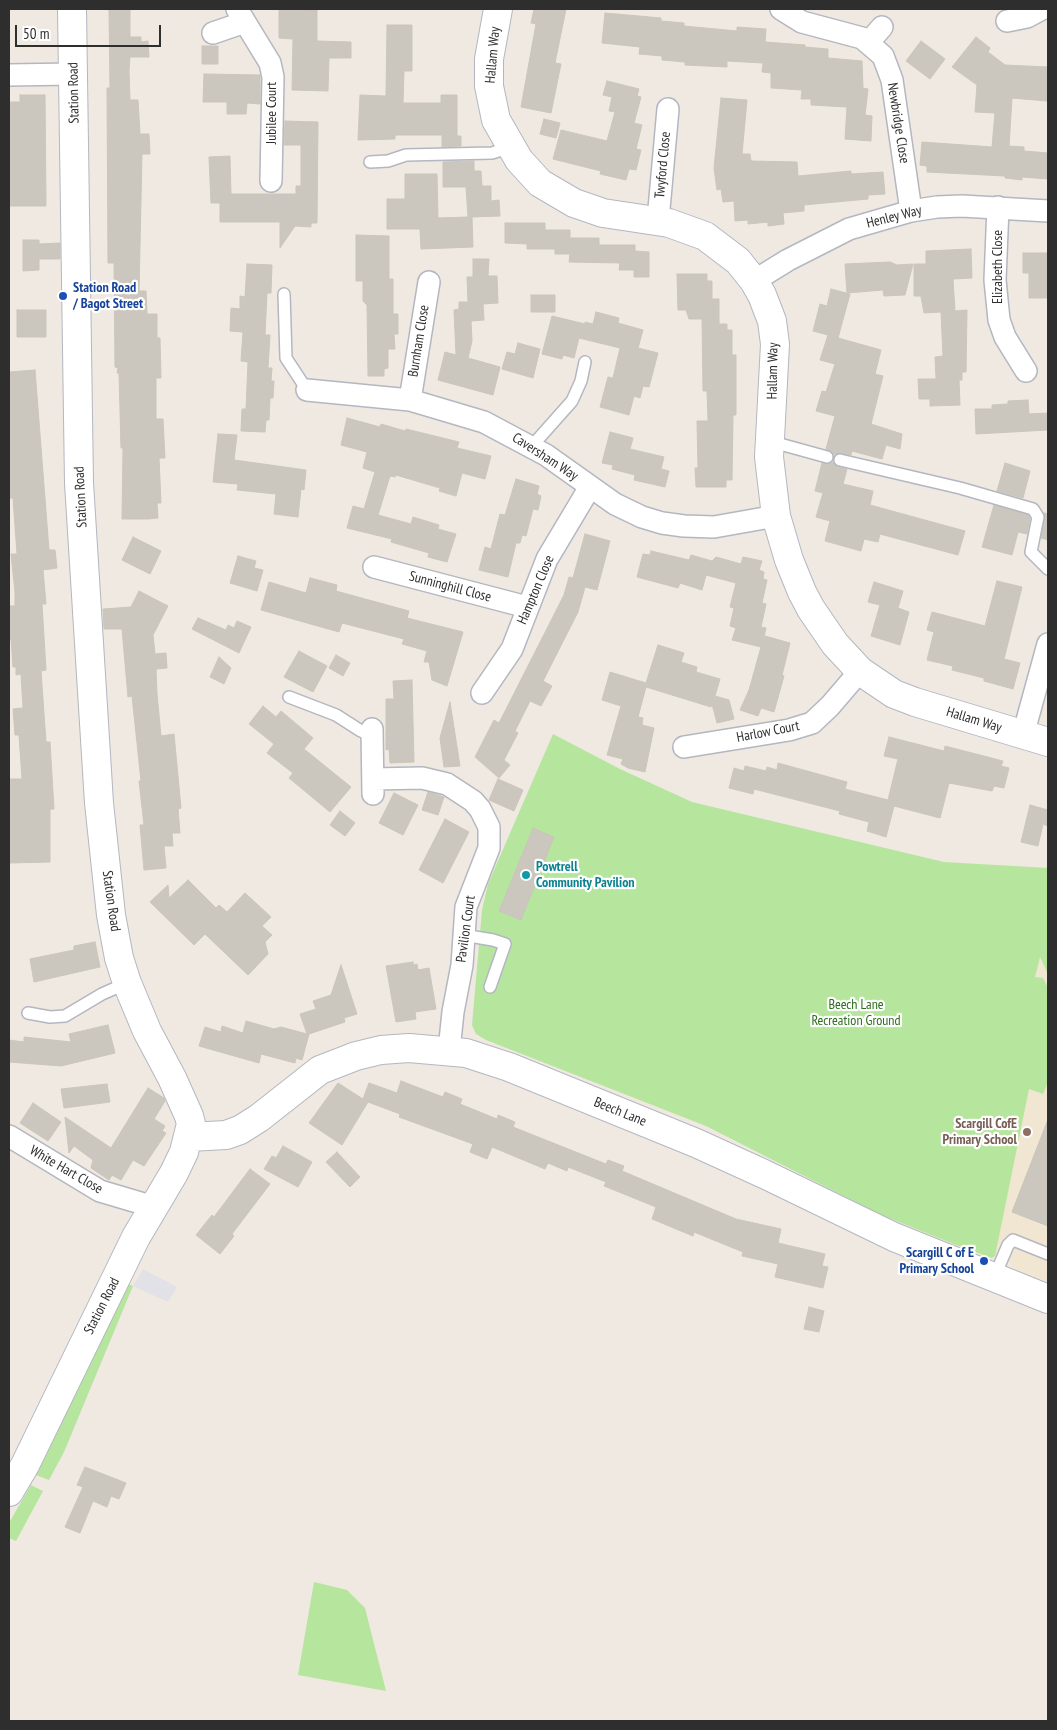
<!DOCTYPE html>
<style>
body{margin:0}
#map{position:relative;width:1057px;height:1730px;overflow:hidden;background:#efe9e1;font-family:"PT Sans Narrow",sans-serif}
canvas{display:block}
.frame{position:absolute;inset:0;border:10px solid #2e2e2e;pointer-events:none}
.scale{position:absolute;left:15px;top:25px;width:146px;height:22px;box-sizing:border-box;border:2px solid #2e2e2e;border-top:0;padding-left:6px;font-size:15px;line-height:18px;white-space:nowrap;color:#2e2e2e;-webkit-text-stroke:4px #fff;paint-order:stroke}
</style>
<div id="map">
<canvas width="1057" height="1730"></canvas>
<div class="frame"></div>
<div class="scale">50 m</div>
</div>
<script>
const context = document.querySelector('canvas').getContext('2d');
context.lineJoin = 'round';
function paint(path, color) { context.fillStyle = color; context.fill(path, 'evenodd'); }
const toPath = rows => new Path2D(rows.map(r => 'M' + r).join(''));
function trace(path, color, width, dash) { context.strokeStyle = color; context.lineWidth = width; context.lineCap = dash ? 'butt' : 'round'; context.setLineDash(dash || []); context.stroke(path); }
function label(font, color, halo, rows, align = 'center') {
  context.font = font + ' "PT Sans Narrow",sans-serif'; context.lineWidth = 4.5; context.setLineDash([]); context.textBaseline = 'middle'; context.strokeStyle = halo; context.fillStyle = color; for (const [text, x, y, turn = 0] of rows) {
    context.save(); context.translate(x, y); context.rotate((+turn || 0) * Math.PI / 180); context.textAlign = isNaN(turn) ? turn : align; if (halo) context.strokeText(text, 0, 0); context.fillText(text, 0, 0); context.restore();
  }
}
paint(toPath([
 [143,1269,177,1287,168,1302,133,1286]
]), '#e3e1e8');
paint(toPath([
 [1048,919,1048,1282,1013,1268,1010,1262,995,1256,992,1258,984,1255,1028,1009]
]), '#f0e6d1');
paint(toPath([
 [553,734,620,769,692,802,944,862,1048,868,1048,974,1040,957,1035,977,1043,978,1048,988,1048,1082,1043,1094,1029,1089,995,1256,992,1258,961,1247,879,1214,706,1126,486,1040,476,1034,472,1025,482,910,488,884],
 [128,1284,133,1286,64,1452,49,1480,36,1475],
 [31,1485,43,1491,16,1541,9,1538,9,1523],
 [314,1582,347,1590,365,1608,386,1691,298,1675]
]), '#b6e59e');
const building = toPath([
 [109,9,130,9,130,37,141,37,141,42,148,41,149,57,130,57,129,71,130,100,138,100,140,134,149,134,150,154,142,154,139,291,146,291,147,314,157,314,157,338,160,338,161,378,156,378,156,419,163,419,165,458,159,458,161,503,157,503,158,518,148,519,122,519,123,448,121,448,119,373,117,373,118,368,115,367,114,263,108,263,107,88,110,88,109,9],
 [279,9,317,10,317,41,351,42,351,58,329,58,328,91,292,90,293,39,279,38,279,9],
 [534,9,566,9,555,63,561,64,551,113,521,107,536,24,531,23,534,9],
 [605,13,661,18,661,21,684,23,684,26,737,31,737,27,766,29,765,42,805,45,805,47,828,49,828,58,862,61,863,88,868,89,865,115,872,116,871,141,845,139,847,107,811,105,811,99,801,99,802,90,771,88,771,73,762,72,763,63,727,61,727,67,685,65,685,62,662,60,662,56,639,54,640,47,602,43,605,13],
 [387,25,412,25,412,71,404,71,403,103,441,103,441,95,457,95,457,136,461,136,461,146,442,147,442,135,395,135,395,139,358,140,360,95,386,96,387,25],
 [976,37,990,48,988,52,1005,65,1048,67,1047,101,1012,98,1009,146,1024,147,1024,151,1048,153,1048,179,1022,177,1022,180,1005,178,1005,176,927,172,927,166,920,165,922,142,992,147,995,113,975,112,977,85,952,67,976,37],
 [921,41,945,59,930,79,906,61,921,41],
 [202,46,218,46,218,64,202,64,202,46],
 [204,74,260,75,260,104,247,103,246,114,227,114,227,102,203,102,204,74],
 [607,81,639,89,637,96,641,97,634,123,642,125,636,149,641,150,636,170,629,169,626,180,600,174,601,171,553,159,561,130,607,141,615,112,609,111,612,97,603,95,607,81],
 [20,95,45,95,46,206,9,206,9,102,20,102,20,95],
 [721,98,747,100,742,154,750,154,751,161,797,162,798,176,851,171,851,174,883,172,885,194,868,195,868,199,804,205,804,211,783,213,784,224,768,226,768,222,748,224,748,220,735,221,734,201,723,202,721,189,717,190,714,168,721,98],
 [544,119,560,123,556,138,540,134,544,119],
 [285,121,318,122,317,223,311,223,311,227,295,226,280,248,280,222,220,222,220,203,211,203,209,157,230,156,231,194,296,194,296,186,301,186,301,145,284,145,285,121],
 [474,161,474,171,481,171,482,186,491,186,491,201,499,200,500,216,472,217,473,247,421,249,420,229,387,229,387,199,405,199,405,174,437,174,438,218,468,217,466,187,443,187,443,162,474,161],
 [505,223,545,223,545,230,570,230,570,238,599,238,599,245,635,245,635,251,649,252,649,277,634,277,634,270,619,270,620,263,569,262,570,254,555,254,555,249,527,249,527,244,505,243,505,223],
 [356,235,389,236,389,279,393,279,393,314,398,314,398,334,394,334,395,349,388,349,388,368,384,369,384,376,368,376,367,305,363,301,363,281,356,281,356,235],
 [23,240,39,240,39,244,60,243,60,259,39,259,39,270,23,271,23,240],
 [971,249,972,278,953,279,955,311,967,310,966,372,962,372,962,380,959,380,960,405,930,406,930,399,919,399,918,379,936,379,935,357,943,356,941,312,924,313,921,296,914,296,914,264,926,264,926,251,971,249],
 [1023,253,1048,253,1048,298,1029,298,1029,273,1023,273,1023,253],
 [473,259,489,259,488,276,497,276,498,303,483,304,484,320,471,321,472,341,468,358,500,367,493,395,438,380,445,352,456,355,454,310,459,309,459,302,468,302,467,277,473,277,473,259],
 [890,262,897,265,913,264,905,295,884,296,883,290,847,293,845,264,890,262],
 [247,264,272,265,271,293,267,293,265,335,270,335,268,368,272,368,271,381,274,381,273,398,270,398,269,420,266,420,265,432,241,431,242,409,246,409,248,362,241,361,243,332,230,331,231,308,240,309,240,296,245,297,247,264],
 [677,274,707,274,707,281,712,281,712,299,719,299,719,324,727,324,727,330,732,330,732,355,736,355,736,415,733,415,732,480,726,480,726,487,696,487,695,468,698,468,697,421,708,421,707,391,703,391,702,319,689,319,686,310,678,310,677,274],
 [831,289,850,294,838,338,881,350,875,374,883,376,871,424,902,434,900,449,886,445,882,459,852,451,851,455,841,453,834,455,826,449,835,416,816,411,822,391,826,392,835,364,820,360,828,335,813,331,820,304,827,306,831,289],
 [531,295,555,295,555,312,531,312,531,295],
 [17,310,46,310,46,337,17,337,17,310],
 [596,312,619,318,618,323,643,330,638,348,658,353,649,387,643,386,640,398,634,396,629,415,600,407,608,377,613,378,620,348,579,338,574,358,563,355,562,359,542,354,552,316,585,324,585,322,593,324,596,312],
 [518,343,540,349,533,378,502,369,507,352,515,354,518,343],
 [35,370,49,550,55,550,57,568,43,570,46,604,42,604,46,670,41,671,46,742,50,742,54,809,50,809,50,862,9,863,9,779,22,779,19,735,15,735,13,709,23,708,21,674,16,675,16,667,13,667,11,639,9,639,9,606,15,606,15,592,11,554,17,554,13,498,9,498,9,372,35,370],
 [1028,400,1029,414,1048,413,1048,430,976,434,975,409,992,409,992,405,1008,404,1008,401,1028,400],
 [347,418,380,427,381,424,405,431,406,429,459,442,457,448,491,456,485,479,462,473,456,496,439,491,440,488,396,475,395,477,390,476,378,515,411,524,413,517,439,525,438,529,456,534,447,562,428,557,429,553,391,542,392,539,347,528,353,506,364,509,375,472,363,468,367,452,341,445,347,418],
 [610,432,633,438,630,449,664,457,661,469,669,471,665,487,634,480,635,475,612,469,613,465,602,463,610,432],
 [218,434,237,435,234,460,306,470,304,490,301,489,298,517,274,514,276,494,237,490,238,484,213,482,218,434],
 [833,462,838,467,847,469,843,484,873,491,870,505,965,531,958,555,880,534,878,542,864,539,861,551,825,541,830,521,816,517,823,493,815,491,822,463,828,464,833,462],
 [1005,463,1030,471,1023,498,997,491,1005,463],
 [516,479,539,486,537,494,541,496,538,510,533,509,526,536,522,535,520,543,516,543,508,577,479,570,485,547,491,549,500,514,505,515,516,479],
 [994,505,1028,515,1030,518,1027,534,1018,532,1012,555,982,547,994,505],
 [1044,513,1048,514,1048,540,1041,538,1044,513],
 [585,534,610,541,597,590,585,587,578,612,543,681,552,686,541,706,530,701,515,731,518,733,504,760,510,765,499,778,475,757,494,720,499,723,564,595,569,577,573,578,585,534],
 [133,537,161,551,150,574,122,560,133,537],
 [651,551,689,560,691,555,712,561,716,557,741,564,743,557,762,561,759,570,764,572,763,579,767,580,762,603,766,604,761,627,766,628,763,641,765,636,790,643,782,675,784,676,774,712,761,708,758,716,740,710,749,690,761,647,732,640,736,628,730,626,734,608,730,607,736,583,706,575,702,590,680,583,678,588,637,577,643,554,650,555,651,551],
 [238,556,256,561,254,568,263,570,257,591,230,583,238,556],
 [310,578,337,585,336,591,409,611,407,618,463,632,447,686,432,680,429,662,424,662,427,651,402,644,404,639,342,623,339,632,261,610,269,582,306,593,310,578],
 [997,581,1022,587,1004,659,1020,663,1013,689,984,681,984,678,952,670,953,666,927,660,934,632,927,630,932,612,985,626,997,581],
 [874,582,903,591,898,608,909,612,900,645,871,636,880,605,868,602,874,582],
 [139,591,168,606,153,635,155,654,166,653,167,668,156,669,157,694,161,736,174,734,181,808,178,809,180,833,172,833,173,846,164,846,166,868,144,870,140,825,144,825,139,781,141,781,132,696,128,697,122,629,104,629,103,609,131,607,139,591],
 [198,618,226,630,228,625,234,628,237,621,251,627,239,653,192,629,198,618],
 [658,645,684,653,681,662,697,667,696,672,720,679,715,696,729,700,734,719,717,723,712,704,711,707,646,687,638,717,643,718,642,725,654,728,645,772,628,768,621,764,623,759,607,755,621,706,602,700,610,672,646,683,658,645],
 [299,651,327,666,313,692,284,677,299,651],
 [336,655,350,663,343,676,329,668,336,655],
 [219,657,231,668,224,684,210,677,219,657],
 [412,680,414,762,390,763,389,749,386,750,386,699,394,699,393,681,412,680],
 [450,702,460,766,444,767,440,738,450,702],
 [263,706,276,717,281,711,313,738,304,749,351,787,330,812,289,778,293,773,267,753,274,744,249,724,263,706],
 [889,737,944,751,945,746,1003,761,1001,766,1009,768,1004,788,994,786,992,791,949,783,940,818,894,806,886,837,867,831,869,822,839,814,840,811,754,789,753,794,729,788,734,768,744,771,745,766,766,771,767,767,777,770,778,763,847,782,845,789,888,800,898,759,884,756,889,737],
 [498,779,523,790,514,811,489,800,498,779],
 [428,792,444,797,438,815,422,810,428,792],
 [394,793,418,805,403,835,379,823,394,793],
 [1030,805,1048,810,1048,826,1043,824,1038,846,1021,842,1030,805],
 [340,811,355,823,345,836,330,825,340,811],
 [445,819,469,832,443,883,419,870,445,819],
 [533,828,554,837,521,920,499,911,533,828],
 [188,880,216,908,219,905,227,912,245,893,271,917,262,926,272,935,265,942,268,954,248,975,205,934,194,945,150,902,168,885,169,898,188,880],
 [95,942,100,967,34,982,30,959,74,950,74,946,95,942],
 [413,962,413,965,417,964,418,970,429,968,436,1009,415,1012,416,1019,396,1022,386,966,413,962],
 [341,965,357,1014,344,1018,345,1022,309,1034,302,1060,296,1058,295,1063,261,1054,259,1063,199,1046,205,1027,221,1032,222,1026,243,1033,246,1021,274,1029,281,1027,307,1034,300,1014,316,1009,313,1001,331,995,341,965],
 [108,1025,115,1053,61,1066,9,1062,9,1040,24,1042,24,1037,71,1042,69,1034,108,1025],
 [401,1081,443,1097,445,1092,462,1099,460,1104,497,1119,498,1115,515,1122,513,1127,533,1135,606,1164,608,1160,624,1166,622,1171,736,1219,781,1229,778,1243,825,1254,822,1266,828,1267,823,1288,775,1277,778,1264,742,1256,743,1252,694,1232,693,1236,652,1219,656,1207,604,1186,606,1182,568,1167,567,1171,548,1163,545,1169,492,1147,487,1159,470,1152,473,1144,399,1117,400,1114,368,1102,342,1145,309,1123,338,1083,363,1099,369,1083,397,1093,401,1081],
 [107,1084,110,1102,64,1108,61,1089,107,1084],
 [148,1088,164,1098,165,1101,154,1119,165,1126,162,1131,166,1133,144,1166,133,1160,121,1180,112,1175,109,1180,91,1168,93,1160,74,1146,69,1153,65,1117,111,1148,148,1088],
 [33,1103,61,1122,48,1141,20,1123,33,1103],
 [1047,1122,1048,1123,1048,1226,1012,1212,1047,1122],
 [283,1146,312,1162,298,1187,264,1169,272,1156,276,1158,283,1146],
 [337,1152,360,1177,350,1187,326,1162,337,1152],
 [250,1169,270,1184,232,1234,234,1236,220,1254,196,1235,212,1215,214,1217,250,1169],
 [809,1307,824,1311,819,1332,804,1329,809,1307],
 [85,1467,126,1483,119,1499,111,1496,107,1507,93,1501,80,1533,65,1527,83,1487,77,1485,85,1467]
]);
paint(building, '#cbc7bf');
trace(building, '#cbc5ba', 1);
const lane = toPath([
 [370,162,388,161,406,155,492,153,511,147],
 [284,294,286,358,307,390],
 [769,441,827,457],
 [532,446,572,401,581,381,585,362],
 [840,460,960,488,1033,509,1038,517,1031,552,1048,569],
 [289,697,336,715,361,731,372,736],
 [463,935,493,940,505,944,490,987],
 [28,1013,50,1017,65,1016,102,994,127,983],
 [994,1278,1008,1245,1013,1240,1048,1254]
]);
const street = toPath([
 [237,9,270,63,273,77,271,181],
 [781,9,802,22,862,38,883,56,892,80,911,211],
 [1007,21,1027,17,1042,9],
 [213,33,245,22],
 [869,42,882,27],
 [9,75,73,74],
 [998,207,995,280,999,320,1005,337,1026,371],
 [658,220,668,109],
 [754,281,788,260,849,229,911,211,937,207,962,206,1048,211],
 [307,390,410,400,484,422,546,455,615,504,642,517,662,523,684,526,714,527,776,516],
 [410,400,429,282],
 [374,567,527,607],
 [482,693,512,649,547,559,590,487],
 [372,729,373,794],
 [1023,735,1048,644],
 [684,747,789,730,812,723,830,706,860,671],
 [373,779,422,778,447,784,473,801,480,809,489,827,489,848,466,907,462,965,453,1012,449,1050],
 [9,1136,100,1191,154,1207]
]);
const secondary = toPath([
 [498,9,489,59,489,86,496,120,519,160,540,183,574,203,603,213,669,223,705,236,738,261,754,281,762,295,772,321,775,344,769,457,776,516,789,560,802,592,811,609,835,644,860,671,894,694,915,702,1048,742],
 [189,1137,226,1135,240,1130,259,1118,320,1070,356,1056,381,1050,409,1048,466,1053,509,1067,696,1143,764,1174,894,1237,1048,1299],
 [9,1492,25,1465,136,1237,174,1173,184,1152,191,1124,189,1116,172,1078,147,1031,127,983,119,958,111,915,99,803,79,483,72,9]
]);
trace(lane, '#b4b7c1', 14);
trace(street, '#b4b7c1', 24);
trace(secondary, '#b4b7c1', 30);
trace(lane, '#fff', 11);
trace(street, '#fff', 21);
trace(secondary, '#fff', 28);
for (const [x, y, r, color] of [
 [63,296,5,"#1a4fb4"],
 [526,875,5,"#0f9aa8"],
 [1027,1132,5,"#8d6e63"],
 [984,1261,5,"#1a4fb4"]
]) { const dot = new Path2D(); dot.arc(x, y, r, 0, 2 * Math.PI); context.fillStyle = color; context.fill(dot); trace(dot, '#fff', 2); }
label('14px', '#2e2e2e', '#fff', [
 ["Hallam Way",493,55,-85],
 ["Station Road",74,93,-91],
 ["Jubilee Court",272,113,-90],
 ["Newbridge Close",898,123,81],
 ["Twyford Close",663,165,-85],
 ["Henley Way",894,217,-14],
 ["Elizabeth Close",998,267,-90],
 ["Burnham Close",419,341,-81],
 ["Hallam Way",773,371,-89],
 ["Caversham Way",545,457,33],
 ["Station Road",81,497,-93],
 ["Sunninghill Close",450,587,15],
 ["Hampton Close",536,590,-67],
 ["Hallam Way",974,720,17],
 ["Harlow Court",768,732,-11],
 ["Station Road",111,901,82],
 ["Pavilion Court",466,929,-82],
 ["Beech Lane",620,1112,22],
 ["White Hart Close",66,1170,30],
 ["Station Road",102,1306,-63]
]);
label('bold 14px', '#164399', '#fff', [
 ["Station Road",73,288],
 ["/ Bagot Street",73,304],
 ["Scargill C of E",974,1253,"right"],
 ["Primary School",974,1269,"right"]
], 'left');
label('bold 14px', '#0d838f', '#fff', [
 ["Powtrell",536,867],
 ["Community Pavilion",536,883]
], 'left');
label('14px', '#2c6e1b', '#fff', [
 ["Beech Lane",856,1005],
 ["Recreation Ground",856,1021]
]);
label('bold 14px', '#785e54', '#fff', [
 ["Scargill CofE",1017,1124],
 ["Primary School",1017,1140]
], 'right');
</script>
